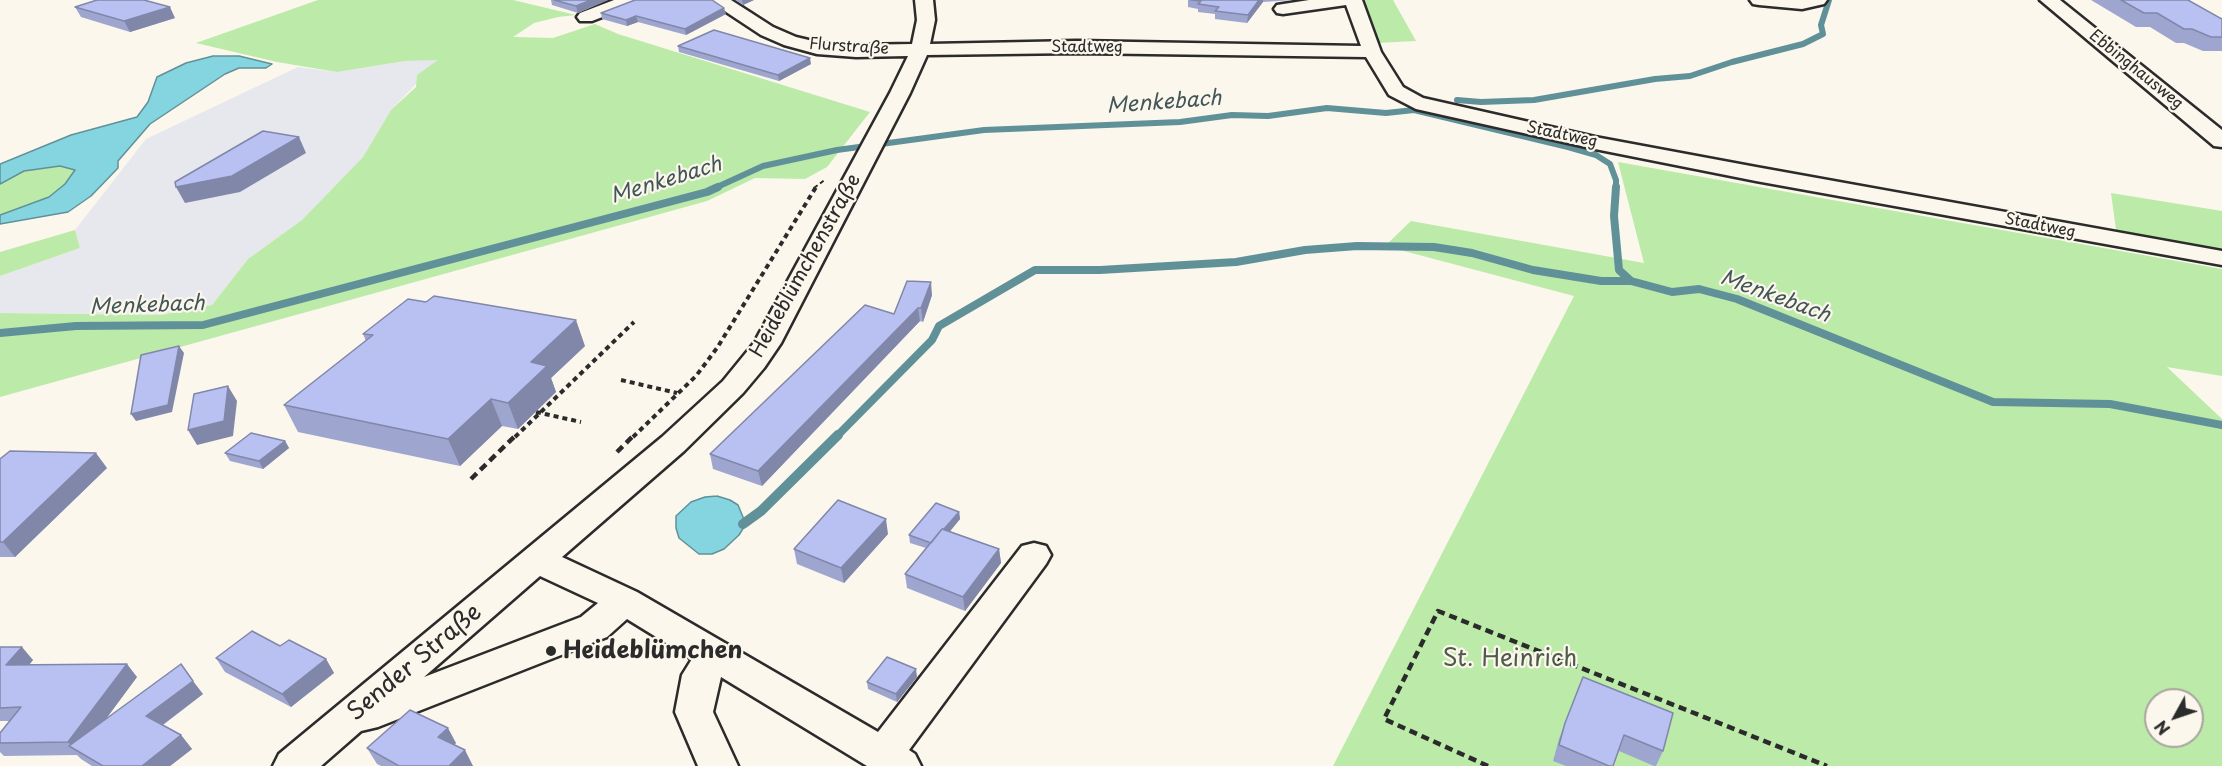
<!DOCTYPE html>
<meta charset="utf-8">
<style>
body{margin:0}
#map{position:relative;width:2222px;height:766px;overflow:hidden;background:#fbf7ec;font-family:"Playpen Sans",sans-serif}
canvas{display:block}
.north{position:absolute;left:2144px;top:688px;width:60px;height:60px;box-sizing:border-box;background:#fbf7ec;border:2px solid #a8a59f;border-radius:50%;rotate:230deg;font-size:16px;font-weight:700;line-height:24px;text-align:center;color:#2b2b2b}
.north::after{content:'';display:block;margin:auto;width:21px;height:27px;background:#2b2b2b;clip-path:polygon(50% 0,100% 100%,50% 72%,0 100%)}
</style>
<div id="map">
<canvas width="2222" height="766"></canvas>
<div class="north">N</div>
</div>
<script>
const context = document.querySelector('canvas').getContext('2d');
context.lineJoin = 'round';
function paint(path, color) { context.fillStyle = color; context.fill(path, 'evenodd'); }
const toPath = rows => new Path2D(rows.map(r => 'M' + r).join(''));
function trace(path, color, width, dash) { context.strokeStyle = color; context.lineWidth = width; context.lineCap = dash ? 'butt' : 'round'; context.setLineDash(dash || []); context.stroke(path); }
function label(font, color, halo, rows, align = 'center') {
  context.font = font + ' "Playpen Sans",sans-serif'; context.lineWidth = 4.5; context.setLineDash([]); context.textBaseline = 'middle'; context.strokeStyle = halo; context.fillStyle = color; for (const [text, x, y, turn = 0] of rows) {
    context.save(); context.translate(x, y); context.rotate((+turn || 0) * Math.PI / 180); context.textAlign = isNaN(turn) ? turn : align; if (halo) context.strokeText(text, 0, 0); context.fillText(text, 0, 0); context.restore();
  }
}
paint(toPath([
 [440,59,391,110,363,157,302,220,248,259,212,305,161,315,0,313,0,276,80,248,75,230,146,139,298,67,337,72,405,61]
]), '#e7e7ee');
paint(toPath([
 [318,0,513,0,576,15,558,17,534,23,513,37,553,38,595,24,618,34,870,112,827,167,805,179,755,178,707,201,0,397,0,313,161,315,212,305,248,259,302,220,363,157,391,110,416,87,417,75,438,60,405,61,337,72,277,62,196,43],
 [1356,0,1393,0,1416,41,1377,43],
 [1618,162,2222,269,2222,376,2167,367,2222,419,2222,766,1333,766,1574,296,1385,246,1411,221,1644,263],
 [2156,700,2192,700,2192,736,2156,736],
 [60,166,75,170,65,184,49,197,0,215,0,184,2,181,24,171],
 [2111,193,2222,211,2222,252,2117,237],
 [75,230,80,248,0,276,0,252]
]), '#bceaa8');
const water = toPath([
 [213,56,239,56,272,64,266,68,239,68,225,74,150,124,118,161,118,168,91,196,68,212,0,224,0,215,49,197,65,184,75,170,60,166,24,171,0,184,0,164,71,135,137,117,148,102,157,77,186,63,213,56],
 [717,496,730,500,738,505,743,517,744,527,739,535,724,549,712,554,699,554,679,538,676,528,676,516,691,502,705,497,717,496]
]);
paint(water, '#85d5e1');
trace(water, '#619198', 1.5);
trace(toPath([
 [1457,100,1481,102,1534,100,1655,79,1690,76,1732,62,1803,44,1823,34,1821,25,1829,0],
 [715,188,763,166,837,150,984,130,1180,122,1232,115,1268,116,1327,108,1386,113,1414,110,1568,147,1596,155,1610,164,1616,180,1616,188]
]), '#619198', 6);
trace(toPath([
 [1616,187,1614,216,1619,270,1631,281,1672,292,1699,289,1737,299,1993,402,2110,404,2222,425],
 [0,333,76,326,203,325,707,192,718,187],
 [836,437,932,340,939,326,1035,270,1100,270,1236,262,1305,250,1357,246,1434,247,1472,253,1533,270,1601,281,1631,281]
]), '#619198', 8);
trace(toPath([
 [743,524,761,511,838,435]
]), '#619198', 10);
const minor = toPath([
 [614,0,639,0,636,4,592,21,580,21,577,17,580,13,614,0],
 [708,0,731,0,773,27,796,37,817,42,856,45,912,44,917,20,915,0,933,0,935,20,930,44,1077,41,1361,46,1346,5,1283,14,1277,13,1274,9,1277,5,1309,0,1362,0,1381,52,1403,87,1423,98,1595,137,1756,167,2222,251,2222,265,1756,181,1595,149,1416,109,1389,95,1366,57,1077,53,927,55,910,93,781,343,764,368,743,393,684,451,562,557,637,592,878,732,1022,546,1034,543,1046,546,1051,555,1046,564,909,750,915,754,921,766,867,766,721,677,713,712,738,766,698,766,675,712,682,675,692,659,627,619,607,637,378,727,361,731,321,766,273,766,279,754,662,437,723,381,754,343,890,93,908,56,856,57,817,54,784,45,761,35,708,0],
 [540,576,598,603,581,617,424,677,540,576],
 [1750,0,1827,0,1824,4,1802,9,1759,5,1753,4,1750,0],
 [2040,0,2060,0,2222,130,2222,147,2214,146,2040,0]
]);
trace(minor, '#2b2b2b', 5);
trace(toPath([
 [814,188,826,179]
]), '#2b2b2b', 2, [4.5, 3]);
trace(toPath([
 [621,380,677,393],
 [536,412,581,422],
 [515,437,634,322],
 [633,437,696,376,717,348,816,187]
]), '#2b2b2b', 4, [5, 4]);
trace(toPath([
 [617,452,634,435],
 [471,479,516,435],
 [1488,766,1384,719,1438,611,1827,766]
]), '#2b2b2b', 4.5, [8, 5]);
paint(minor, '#fbf7ec');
paint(toPath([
 [551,0,608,0,578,13,552,5],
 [735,0,754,0,743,5],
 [1188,0,1293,0,1263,2,1247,23,1215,19,1215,14,1198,12,1198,9,1188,7],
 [2091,0,2188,0,2222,19,2222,51,2203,51,2184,43,2176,43,2150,27,2136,27],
 [75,7,175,18,130,32,81,17],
 [601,13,726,14,686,35,638,22,627,26,602,19],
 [678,46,811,64,779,81,679,52],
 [932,295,923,322,920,321,762,486,713,469,710,454,894,314],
 [363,334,585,346,551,378,556,392,518,429,502,426,460,466,298,432,284,405,366,341],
 [285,441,289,448,263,469,230,461,225,453],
 [0,459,107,468,15,557,0,557],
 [959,512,960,519,950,531,999,549,1001,563,965,611,907,588,905,574,926,548,910,543,909,535],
 [888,534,844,583,797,564,794,549],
 [280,646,326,659,334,673,291,707,225,672,216,658],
 [0,647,33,660,29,665,137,677,106,718,203,694,163,725,181,735,192,749,170,766,92,766,81,759,77,755,4,756,0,752,0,733,10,721,0,721],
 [917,677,897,702,868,689,867,682],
 [1583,677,1663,751,1656,766,1654,766,1619,751,1613,766,1566,766,1553,761,1559,739],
 [456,743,454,745,473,766,381,766,377,764,367,748]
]), '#9ea6d0');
paint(toPath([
 [591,0,608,0,578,13,576,6],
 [742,0,754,0,743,5],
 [1259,0,1263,0,1263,2,1247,23,1248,15],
 [170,7,175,18,130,32,124,21],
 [724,8,726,14,686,35,685,29],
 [636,16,638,22,627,26,626,20],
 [810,58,811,64,779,81,778,75],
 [299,137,306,153,240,192,185,203,176,187],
 [931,282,932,295,923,322,921,308],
 [918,308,920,321,762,486,758,471],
 [576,320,585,346,551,378,556,392,518,429,508,403,531,362],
 [179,346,184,353,172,412,136,421,131,414],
 [228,386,237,401,233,436,197,445,188,430],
 [491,399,502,426,460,466,448,439],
 [285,441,289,448,263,469,259,461],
 [96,453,107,468,15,557,3,542],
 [959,512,960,519,934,551,933,543],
 [886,519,888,534,844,583,841,568],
 [999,549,1001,563,965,611,963,597],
 [22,647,33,660,18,679,6,665],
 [326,659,334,673,291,707,282,694],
 [127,664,137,677,81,753,73,748,68,742],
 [916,669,917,677,897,702,896,694],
 [193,681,203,694,157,729,146,716],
 [448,728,456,743,447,752,438,737],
 [181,735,192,749,170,766,142,766],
 [465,750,473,766,449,766]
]), '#8187a9');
const building = toPath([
 [97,0,144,0,170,7,124,21,75,7,97,0],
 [554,0,591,0,576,6,554,0],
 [635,0,712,0,724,8,685,29,636,16,626,20,601,13,635,0],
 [1191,0,1259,0,1248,15,1215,11,1219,7,1198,4,1201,1,1191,0],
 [2121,0,2188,0,2222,19,2222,37,2211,37,2192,29,2184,29,2157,13,2144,13,2121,0],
 [714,30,810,58,778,75,678,46,714,30],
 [263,131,299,137,232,176,176,187,175,182,263,131],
 [907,281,931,282,921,308,918,308,758,471,710,454,865,305,894,314,907,281],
 [434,296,576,320,531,362,547,366,508,403,491,399,448,439,284,405,373,335,363,334,408,299,426,302,434,296],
 [179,346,168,405,131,414,141,355,179,346],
 [228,386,224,421,188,430,194,394,228,386],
 [251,433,285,441,259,461,225,453,251,433],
 [10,451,96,453,3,542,0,542,0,459,10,451],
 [838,500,886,519,841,568,794,549,838,500],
 [936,503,959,512,944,529,942,529,931,543,909,535,936,503],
 [942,529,999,549,963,597,905,574,942,529],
 [252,631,280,646,289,640,326,659,282,694,216,658,252,631],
 [0,647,22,647,6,665,127,664,68,742,0,743,0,733,21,707,0,708,0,647],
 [887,657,916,669,896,694,867,682,887,657],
 [181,664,193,681,146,716,181,735,142,766,103,766,69,746,181,664],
 [1583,677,1673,713,1663,751,1624,735,1613,766,1609,766,1559,745,1565,723,1583,677],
 [410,710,448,728,438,737,465,750,449,766,399,766,367,748,410,710]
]);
paint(building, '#b8c1f2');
trace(building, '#8187a9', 1.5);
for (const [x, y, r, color] of [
 [551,651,6,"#2b2b2b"]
]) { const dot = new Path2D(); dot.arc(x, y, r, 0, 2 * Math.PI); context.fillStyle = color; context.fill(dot); trace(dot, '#fbf7ec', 2); }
label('16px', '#2b2b2b', '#fbf7ec', [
 ["Flurstraße",849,47,4],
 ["Stadtweg",1087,48],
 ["Ebbinghausweg",2136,70,39],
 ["Stadtweg",1562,135,12],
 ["Stadtweg",2040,226,11]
]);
label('20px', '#2b2b2b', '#fbf7ec', [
 ["Heideblümchenstraße",806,266,-61]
]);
label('italic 21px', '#425658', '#fbf7ec', [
 ["Menkebach",1164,103,-4],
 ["Menkebach",666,181,-17],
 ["Menkebach",1775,297,20],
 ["Menkebach",147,306,-2]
]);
label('bold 24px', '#2b2b2b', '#fbf7ec', [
 ["Heideblümchen",563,651]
], 'left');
label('24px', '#4f5b4a', '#fbf7ec', [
 ["St. Heinrich",1510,659]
]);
label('24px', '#2b2b2b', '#fbf7ec', [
 ["Sender Straße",415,663,-40]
]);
</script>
